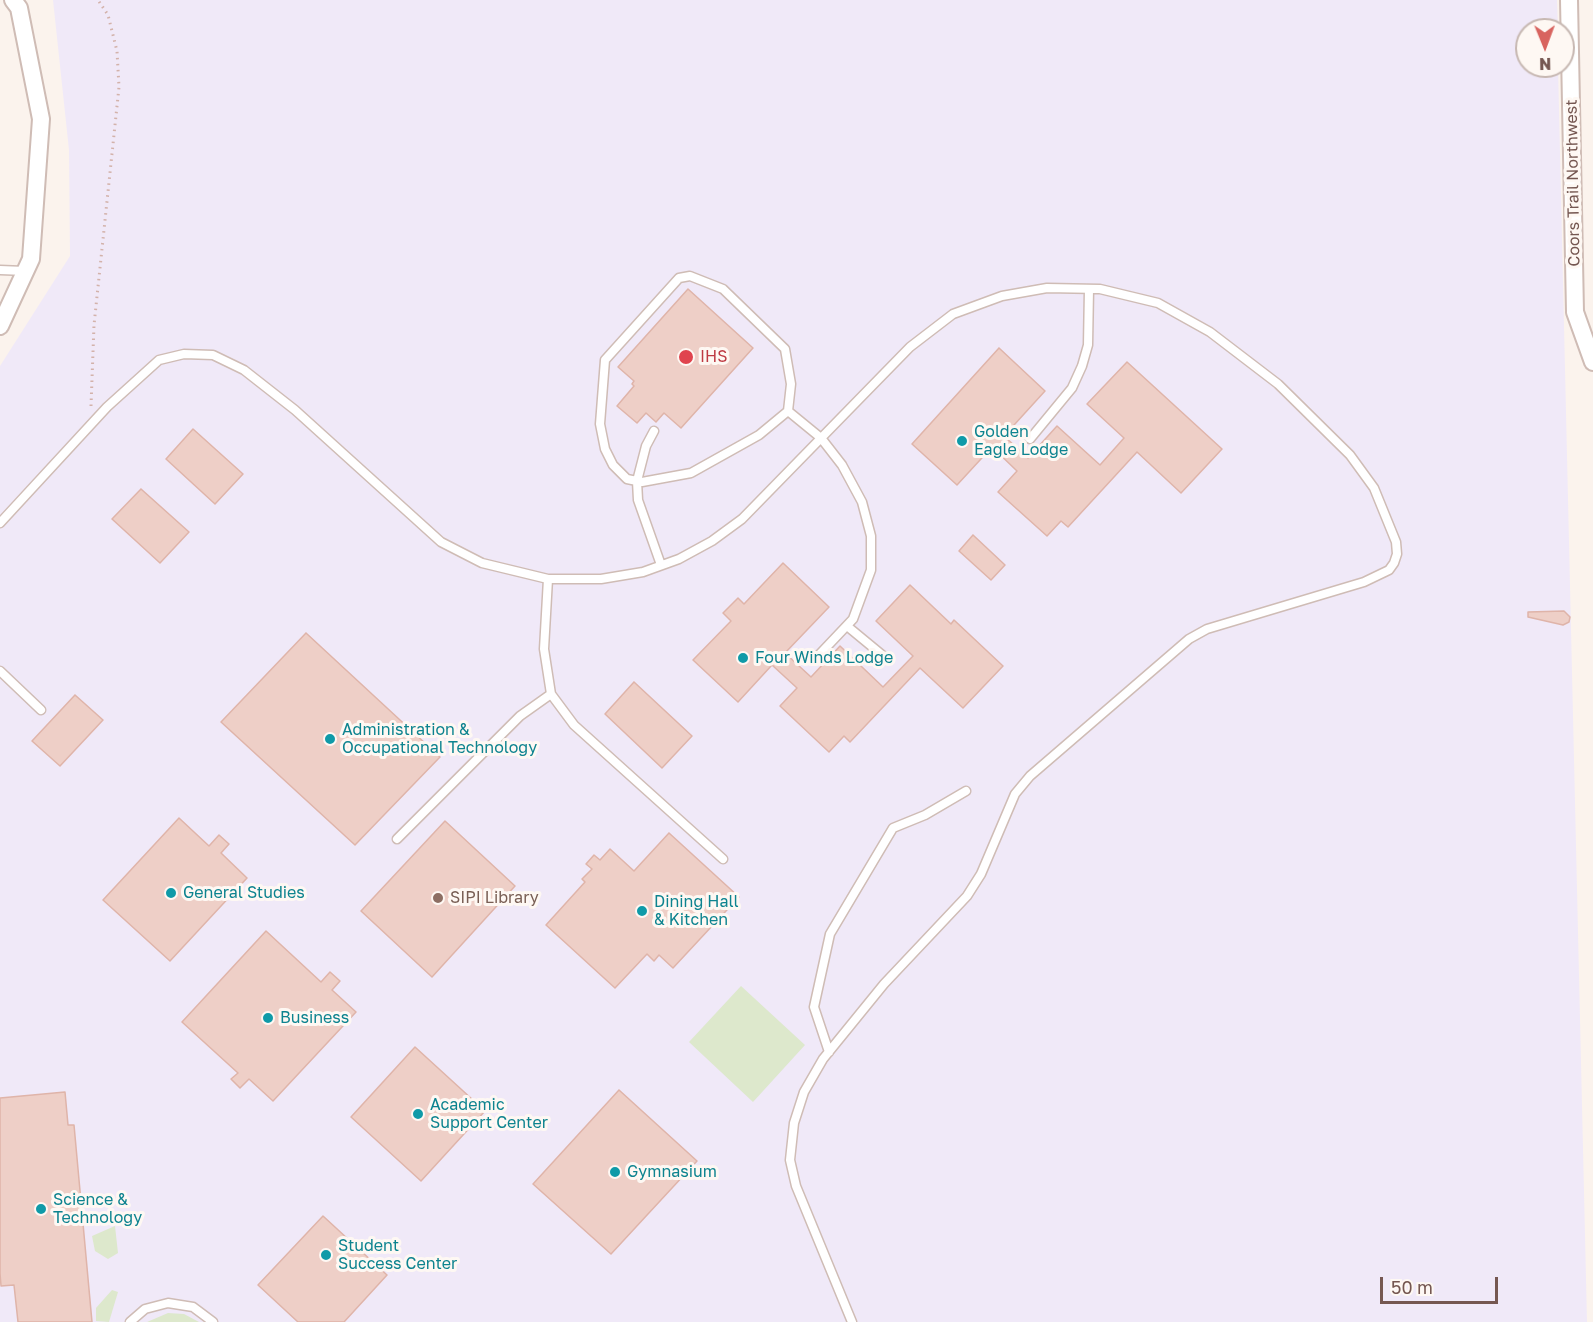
<!DOCTYPE html>
<style>
body{margin:0}
#map{position:relative;width:1593px;height:1322px;overflow:hidden;background:#fbf3ed;font-family:"Golos Text",sans-serif}
canvas{display:block}
.north{position:absolute;left:1515px;top:18px;width:60px;height:60px;box-sizing:border-box;background:#fef8f3;border:2px solid #c7b8b2;border-radius:50%;rotate:179deg;font-size:16px;font-weight:700;line-height:24px;text-align:center;color:#755751}
.north::after{content:'';display:block;margin:auto;width:21px;height:27px;background:#d8645f;clip-path:polygon(50% 0,100% 100%,50% 72%,0 100%)}
.scale{position:absolute;left:1380px;top:1277px;width:118px;height:27px;box-sizing:border-box;border:3px solid #755751;border-top:0;padding-left:8px;font-size:18px;line-height:21px;white-space:nowrap;color:#755751;-webkit-text-stroke:4px #fef8f3;paint-order:stroke}
</style>
<div id="map">
<canvas width="1593" height="1322"></canvas>
<div class="north">N</div>
<div class="scale">50 m</div>
</div>
<script>
const context = document.querySelector('canvas').getContext('2d');
context.lineJoin = 'round';
function paint(path, color) { context.fillStyle = color; context.fill(path, 'evenodd'); }
const toPath = rows => new Path2D(rows.map(r => 'M' + r).join(''));
function trace(path, color, width, dash) { context.strokeStyle = color; context.lineWidth = width; context.lineCap = dash ? 'butt' : 'round'; context.setLineDash(dash || []); context.stroke(path); }
function label(font, color, halo, rows, align = 'center') {
  context.font = font + ' "Golos Text",sans-serif'; context.lineWidth = 6; context.setLineDash([]); context.textBaseline = 'middle'; context.strokeStyle = halo; context.fillStyle = color; for (const [text, x, y, turn = 0] of rows) {
    context.save(); context.translate(x, y); context.rotate((+turn || 0) * Math.PI / 180); context.textAlign = isNaN(turn) ? turn : align; if (halo) context.strokeText(text, 0, 0); context.fillText(text, 0, 0); context.restore();
  }
}
paint(toPath([
 [53,0,1557,0,1558,30,1527,30,1527,66,1558,66,1587,1322,0,1322,0,366,70,256,69,150]
]), '#f0e9f8');
paint(toPath([
 [741,986,805,1045,753,1102,689,1042],
 [115,1226,118,1253,108,1259,95,1251,92,1236],
 [112,1290,118,1292,109,1322,96,1321,96,1308],
 [168,1313,184,1314,199,1322,147,1322]
]), '#dde8cc');
const building = toPath([
 [688,289,753,348,681,428,664,413,656,422,646,413,637,423,617,406,634,386,632,384,634,381,618,367,688,289],
 [999,348,1045,391,1004,436,1028,458,1057,426,1100,465,1124,438,1087,404,1127,362,1222,449,1181,493,1137,452,1068,527,1061,521,1047,536,998,492,1017,471,992,447,957,485,912,444,999,348],
 [193,429,243,474,215,504,166,459,193,429],
 [141,489,189,532,160,563,112,519,141,489],
 [973,535,1005,565,991,580,959,551,973,535],
 [783,563,829,607,785,653,811,677,840,646,883,687,913,656,876,621,910,585,951,624,954,620,1003,666,963,708,920,668,850,742,844,736,829,752,780,706,797,688,772,665,738,702,693,660,731,621,723,613,738,598,744,604,783,563],
 [1564,611,1570,617,1569,622,1563,625,1528,617,1528,612,1564,611],
 [306,633,440,757,355,845,221,722,306,633],
 [634,682,692,736,662,768,605,714,634,682],
 [75,695,103,720,60,766,32,741,75,695],
 [179,818,209,846,219,835,229,844,221,853,247,878,170,961,103,900,179,818],
 [445,821,515,886,432,977,361,911,445,821],
 [669,833,739,897,673,968,659,955,654,961,647,954,615,988,546,925,585,882,582,879,592,869,586,864,594,855,600,860,610,849,634,871,669,833],
 [266,931,321,982,330,972,340,981,332,990,356,1012,273,1101,249,1079,240,1088,231,1079,238,1073,182,1022,266,931],
 [415,1047,485,1111,421,1181,351,1117,415,1047],
 [619,1090,697,1161,611,1254,533,1184,619,1090],
 [65,1092,68,1125,74,1125,92,1322,18,1322,14,1285,1,1286,0,1273,0,1098,65,1092],
 [323,1216,387,1275,344,1322,298,1322,258,1285,323,1216]
]);
paint(building, '#eecfc7');
trace(building, '#dfb4a9', 1.5);
const lane = toPath([
 [0,270,25,271],
 [788,411,759,435,691,473,642,482,627,479,613,465,605,449,600,424,605,360,679,278,690,276,723,289,785,349,791,384,788,411,821,438,842,465,862,502,871,536,871,570,853,619,817,657],
 [654,431,646,446,637,481,638,500,661,565],
 [1030,439,1072,388,1082,366,1088,345,1089,289],
 [0,523,107,407,159,360,184,354,213,355,244,370,295,410,441,542,482,563,548,579,601,579,643,572,679,559,712,541,742,519,910,347,953,314,1002,296,1047,288,1100,289,1158,303,1210,332,1278,384,1350,455,1374,488,1396,542,1397,554,1394,563,1389,570,1364,582,1207,629,1189,639,1030,776,1015,794,981,874,967,896,884,984,823,1059,804,1092,794,1123,790,1160,796,1186,852,1322],
 [548,579,544,649,551,694,574,725,723,859],
 [847,626,887,659],
 [0,671,41,710],
 [397,839,520,716,551,694],
 [829,1052,814,1007,830,934,893,828,925,815,966,791],
 [130,1322,145,1309,168,1303,193,1307,213,1322]
]);
const street = toPath([
 [1569,0,1575,312,1593,362],
 [0,326,31,259,41,119,19,8,13,0]
]);
trace(lane, '#cfbcb5', 11);
trace(street, '#cfbcb5', 20);
trace(toPath([
 [91,406,94,325,119,87,117,51,108,15,98,0]
]), '#d3b2aa', 3, [1.5, 4.5]);
trace(lane, '#fff', 8);
trace(street, '#fff', 16);
for (const [x, y, r, color] of [
 [686,357,8,"#e0444e"],
 [962,441,6,"#0f9aa8"],
 [743,658,6,"#0f9aa8"],
 [330,739,6,"#0f9aa8"],
 [171,893,6,"#0f9aa8"],
 [438,898,6,"#8d6e63"],
 [642,911,6,"#0f9aa8"],
 [268,1018,6,"#0f9aa8"],
 [418,1114,6,"#0f9aa8"],
 [615,1172,6,"#0f9aa8"],
 [41,1209,6,"#0f9aa8"],
 [326,1255,6,"#0f9aa8"]
]) { const dot = new Path2D(); dot.arc(x, y, r, 0, 2 * Math.PI); context.fillStyle = color; context.fill(dot); trace(dot, '#fef8f3', 2); }
label('16px', '#755751', '#fef8f3', [
 ["Coors Trail Northwest",1573,183,-91]
]);
label('16px', '#be3a42', '#fef8f3', [
 ["IHS",700,357]
], 'left');
label('16px', '#0d838f', '#fef8f3', [
 ["Golden",974,432],
 ["Eagle Lodge",974,450],
 ["Four Winds Lodge",755,658],
 ["Administration &",342,730],
 ["Occupational Technology",342,748],
 ["General Studies",183,893],
 ["Dining Hall",654,902],
 ["& Kitchen",654,920],
 ["Business",280,1018],
 ["Academic",430,1105],
 ["Support Center",430,1123],
 ["Gymnasium",627,1172],
 ["Science &",53,1200],
 ["Technology",53,1218],
 ["Student",338,1246],
 ["Success Center",338,1264]
], 'left');
label('16px', '#785e54', '#fef8f3', [
 ["SIPI Library",450,898]
], 'left');
</script>
